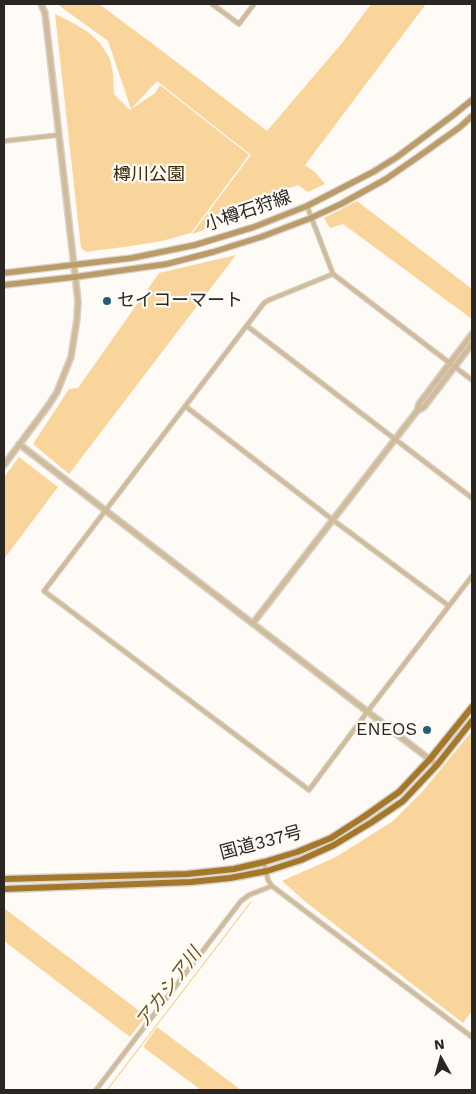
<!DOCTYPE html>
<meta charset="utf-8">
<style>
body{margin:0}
#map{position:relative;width:476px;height:1094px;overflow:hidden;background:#fefbf6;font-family:"Work Sans",sans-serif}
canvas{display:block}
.frame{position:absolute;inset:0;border:5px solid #2a2722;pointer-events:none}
.north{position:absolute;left:416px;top:1034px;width:50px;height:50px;-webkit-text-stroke:4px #fefbf6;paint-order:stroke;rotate:353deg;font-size:14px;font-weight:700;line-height:20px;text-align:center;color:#2a2722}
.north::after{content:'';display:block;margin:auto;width:18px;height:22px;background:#2a2722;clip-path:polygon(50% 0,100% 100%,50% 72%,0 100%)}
</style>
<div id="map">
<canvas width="476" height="1094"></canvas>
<div class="frame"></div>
<div class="north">N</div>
</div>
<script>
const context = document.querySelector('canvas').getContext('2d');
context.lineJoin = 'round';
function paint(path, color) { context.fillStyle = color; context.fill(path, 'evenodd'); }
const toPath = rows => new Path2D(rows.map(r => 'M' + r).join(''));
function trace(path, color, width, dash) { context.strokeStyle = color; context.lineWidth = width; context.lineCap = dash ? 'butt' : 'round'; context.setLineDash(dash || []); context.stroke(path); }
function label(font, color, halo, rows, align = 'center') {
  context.font = font + ' "Work Sans","Noto Sans JP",sans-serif'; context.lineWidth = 4.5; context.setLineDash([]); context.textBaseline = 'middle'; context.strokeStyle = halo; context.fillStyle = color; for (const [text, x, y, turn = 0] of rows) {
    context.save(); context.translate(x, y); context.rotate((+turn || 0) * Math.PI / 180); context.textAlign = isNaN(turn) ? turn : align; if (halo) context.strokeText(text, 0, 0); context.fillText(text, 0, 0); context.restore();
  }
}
paint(toPath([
 [57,4,99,4,161,50,267,131,342,43,371,4,426,4,305,165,316,173,325,184,308,192,298,185,284,190,283,203,192,234,251,155,157,81,131,109,108,41],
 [55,14,73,23,88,32,100,43,110,59,113,73,114,94,130,110,155,93,160,85,249,155,191,233,162,241,131,246,86,252,81,248],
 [357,201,472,289,472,319,343,224,330,228,324,218],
 [236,255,69,474,33,444,69,389,78,388,159,273],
 [19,457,58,487,4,559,4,477],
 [472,731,472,1011,463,1023,307,903,282,881,336,857,393,821,422,792],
 [4,908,146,1016,130,1037,4,941],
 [157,1027,241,1090,201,1090,143,1047]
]), '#f9d59c');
trace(toPath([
 [107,1090,251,902]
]), '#f3c170', 1);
const minor = toPath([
 [212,4,239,24,254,4],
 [4,141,59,135],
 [307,206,333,274,472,380],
 [333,274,269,300,264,303,44,591,309,790,368,711,472,576],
 [247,326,472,498],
 [185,406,333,520,449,606],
 [264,862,268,880,272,886,472,1037],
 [96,1090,241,901,249,895,272,886]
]);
const tertiary = toPath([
 [417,411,419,404,472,334],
 [19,444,437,765],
 [4,465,48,406,57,392,71,357,77,319,78,301,45,13,41,4],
 [253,623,417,411,424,407,472,344]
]);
const secondary = toPath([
 [4,273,132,258,195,245,254,227,307,206,373,172,397,157,452,116,472,100],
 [4,285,75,277,167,264,213,252,261,237,311,218,341,204,386,179,425,152,460,127,472,116]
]);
const trunk = toPath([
 [4,879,187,874,234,869,264,862,297,852,331,838,365,816,399,792,430,759,472,707],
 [4,889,191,882,230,878,267,871,301,860,334,845,372,822,403,801,437,765,472,721]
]);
trace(minor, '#d8d5d0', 6);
trace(tertiary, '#d8d5d0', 8);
trace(secondary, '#d8d5d0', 8);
trace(trunk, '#d8d5d0', 9);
trace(minor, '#d1bb99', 4);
trace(tertiary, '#d1bb99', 5);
trace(secondary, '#bb9b68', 5.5);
trace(trunk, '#a47828', 6);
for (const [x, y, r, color] of [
 [107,301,5,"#235e76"],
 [427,730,5,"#235e76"]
]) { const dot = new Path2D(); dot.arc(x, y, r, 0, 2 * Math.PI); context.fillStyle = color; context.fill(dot); trace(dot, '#fefbf6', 2); }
label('18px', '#3b2702', '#fefbf6', [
 ["樽川公園",149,175]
]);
label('18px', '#2a2722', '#fefbf6', [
 ["小樽石狩線",248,211,-19],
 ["国道337号",261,843,-15]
]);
label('18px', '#2a2722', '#fefbf6', [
 ["セイコーマート",117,301],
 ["ENEOS",417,730,"right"]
], 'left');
label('italic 19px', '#715012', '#fefbf6', [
 ["アカシア川",169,988,-53]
]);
</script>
